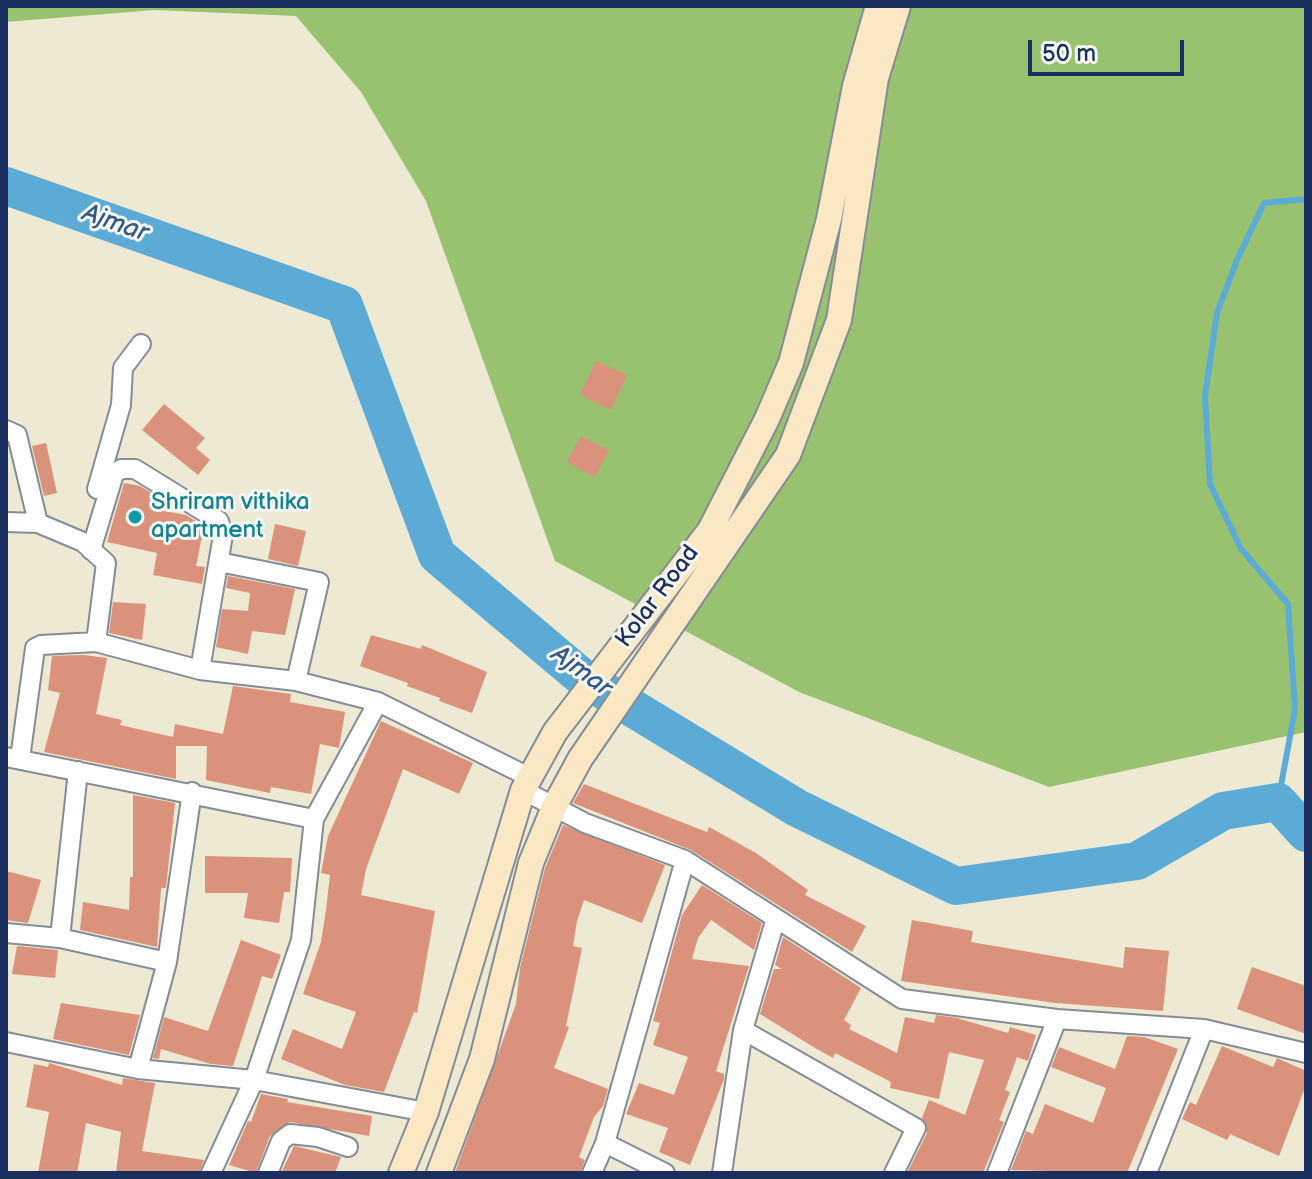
<!DOCTYPE html>
<style>
body{margin:0}
#map{position:relative;width:1312px;height:1179px;overflow:hidden;background:#eee9d3;font-family:"Balsamiq Sans",sans-serif}
canvas{display:block}
.frame{position:absolute;inset:0;border:8px solid #1b2f5e;pointer-events:none}
.scale{position:absolute;left:1028px;top:40px;width:156px;height:36px;box-sizing:border-box;border:4px solid #1b2f5e;border-top:0;padding-left:10px;font-size:24px;line-height:28px;white-space:nowrap;color:#1b2f5e;-webkit-text-stroke:6px #f6f6f2;paint-order:stroke}
</style>
<div id="map">
<canvas width="1312" height="1179"></canvas>
<div class="frame"></div>
<div class="scale">50 m</div>
</div>
<script>
const context = document.querySelector('canvas').getContext('2d');
context.lineJoin = 'round';
function paint(path, color) { context.fillStyle = color; context.fill(path, 'evenodd'); }
const toPath = rows => new Path2D(rows.map(r => 'M' + r).join(''));
function trace(path, color, width, dash) { context.strokeStyle = color; context.lineWidth = width; context.lineCap = dash ? 'butt' : 'round'; context.setLineDash(dash || []); context.stroke(path); }
function label(font, color, halo, rows, align = 'center') {
  context.font = font + ' "Balsamiq Sans",sans-serif'; context.lineWidth = 6; context.setLineDash([]); context.textBaseline = 'middle'; context.strokeStyle = halo; context.fillStyle = color; for (const [text, x, y, turn = 0] of rows) {
    context.save(); context.translate(x, y); context.rotate((+turn || 0) * Math.PI / 180); context.textAlign = isNaN(turn) ? turn : align; if (halo) context.strokeText(text, 0, 0); context.fillText(text, 0, 0); context.restore();
  }
}
paint(toPath([
 [6,6,1306,6,1306,732,1049,787,799,692,555,561,426,201,361,92,296,16,154,10,6,22]
]), '#98c26f');
trace(toPath([
 [1278,802,1295,709,1288,604,1241,549,1210,484,1205,396,1217,313,1237,260,1264,203,1306,199]
]), '#5cabd6', 6);
trace(toPath([
 [6,186,344,305,437,555,583,678,797,808,956,886,1137,861,1223,811,1278,802,1306,833]
]), '#5cabd6', 38);
paint(toPath([
 [596,361,627,375,611,410,580,395],
 [164,404,205,438,196,448,210,460,198,475,142,430],
 [581,436,609,450,595,477,567,462],
 [46,443,57,493,44,496,32,446],
 [124,483,140,486,161,499,159,510,186,515,204,526,196,566,205,567,202,584,153,575,157,553,107,542],
 [275,524,306,531,298,566,268,559],
 [228,576,295,589,285,635,252,631,248,654,216,647,222,609,248,611,250,593,226,588],
 [113,602,146,604,142,640,109,633],
 [371,635,421,649,422,645,487,672,472,713,439,701,440,698,407,686,408,683,360,666],
 [84,655,107,658,96,714,122,720,120,725,173,737,175,724,223,734,233,686,291,694,290,702,345,712,339,748,320,744,311,794,271,787,270,793,206,780,207,746,176,746,176,779,44,752,60,693,48,690,52,656],
 [381,721,473,763,459,794,403,769,366,869,361,895,435,911,417,1013,414,1012,384,1092,345,1085,281,1059,293,1029,342,1049,356,1012,303,994,321,942,326,910,330,875,321,873,328,836],
 [584,784,707,832,709,827,756,853,808,890,805,895,866,926,852,952,691,850,573,803],
 [133,795,175,803,166,888,161,888,157,947,80,930,83,902,129,910,130,877,133,877],
 [563,825,665,865,642,923,584,900,577,921,573,946,582,948,566,1026,569,1027,554,1068,608,1089,603,1106,594,1117,579,1157,585,1160,580,1173,455,1173,516,1004,520,968,545,868],
 [205,856,292,858,290,892,284,892,279,923,244,918,248,893,205,893],
 [6,871,41,880,28,923,6,920],
 [702,885,762,923,754,950,711,920,698,938,692,959,749,966,716,1071,724,1074,724,1079,690,1165,659,1152,668,1128,626,1114,639,1083,674,1095,688,1057,653,1045,660,1023,653,1021,682,915],
 [912,920,973,931,971,942,1123,968,1125,947,1169,951,1163,1011,1055,1003,901,981],
 [783,937,861,988,844,1020,851,1025,849,1029,897,1053,905,1017,934,1023,936,1015,957,1018,1008,1033,1010,1027,1036,1035,1028,1061,1017,1057,1005,1090,1010,1092,999,1120,1004,1122,983,1173,907,1173,927,1133,922,1118,929,1100,965,1115,984,1060,949,1052,939,1099,890,1088,891,1082,835,1053,833,1058,815,1048,760,1014,774,969,782,969,775,965],
 [241,940,281,955,272,979,262,976,233,1066,211,1064,161,1049,159,1059,153,1058,164,1017,208,1031],
 [17,946,58,950,55,978,12,974],
 [1252,967,1306,986,1306,1034,1237,1009],
 [61,1003,140,1015,129,1055,53,1039],
 [1127,1036,1144,1037,1178,1049,1127,1173,1011,1170,1026,1131,1033,1134,1045,1104,1093,1123,1106,1088,1051,1067,1059,1047,1115,1069],
 [1222,1046,1273,1067,1277,1058,1306,1071,1306,1085,1279,1156,1230,1134,1227,1140,1182,1119,1190,1102,1196,1105],
 [49,1063,122,1085,123,1078,155,1083,142,1151,204,1160,199,1173,116,1173,121,1132,86,1123,77,1173,38,1173,49,1112,26,1107,34,1064,48,1067],
 [261,1094,288,1099,287,1102,372,1116,369,1136,290,1122,270,1136,256,1173,229,1165,248,1121,251,1122],
 [294,1146,341,1157,335,1173,281,1173]
]), '#db927d');
const minor = toPath([
 [6,430,17,435,38,523],
 [97,489,121,405,123,368,141,344],
 [6,522,38,523,83,542,106,563,96,642],
 [91,550,114,474,121,469,135,469,219,521,223,535,200,670],
 [219,562,319,582,296,681],
 [6,757,314,819],
 [20,759,35,648,41,645,96,642,200,670,296,681,378,702,531,778],
 [523,790,585,823,685,860,902,999,1057,1019,1204,1029,1306,1053],
 [6,933,60,938,167,962],
 [60,938,78,771],
 [743,1030,916,1128,894,1173],
 [6,1042,138,1069,254,1080,426,1112],
 [138,1069,167,962,192,792],
 [605,1143,665,1173],
 [211,1173,254,1080,301,940,314,819,378,702],
 [268,1173,281,1141,290,1134,318,1137,348,1147],
 [592,1173,605,1143,685,860],
 [722,1173,743,1030,775,921],
 [997,1173,1057,1019],
 [1147,1173,1204,1029]
]);
const secondary = toPath([
 [401,1173,426,1112,523,790,555,732,710,530,767,419,791,363,829,219,855,86,878,6],
 [439,1173,482,1059,531,863,554,807,580,759,788,455,839,320,876,78,898,6]
]);
trace(minor, '#848c98', 22);
trace(secondary, '#848c98', 28);
trace(minor, '#fff', 18);
trace(secondary, '#fae7c3', 24);
for (const [x, y, r, color] of [
 [135,517,8,"#0f9aa8"]
]) { const dot = new Path2D(); dot.arc(x, y, r, 0, 2 * Math.PI); context.fillStyle = color; context.fill(dot); trace(dot, '#f6f6f2', 3); }
label('24px', '#0d838f', '#f6f6f2', [
 ["Shriram vithika",151,503],
 ["apartment",151,531]
], 'left');
label('24px', '#1b2f5e', '#f6f6f2', [
 ["Kolar Road",658,597,-53]
]);
label('italic 26px', '#325a88', '#f6f6f2', [
 ["Ajmar",115,224,19],
 ["Ajmar",581,672,36]
]);
</script>
